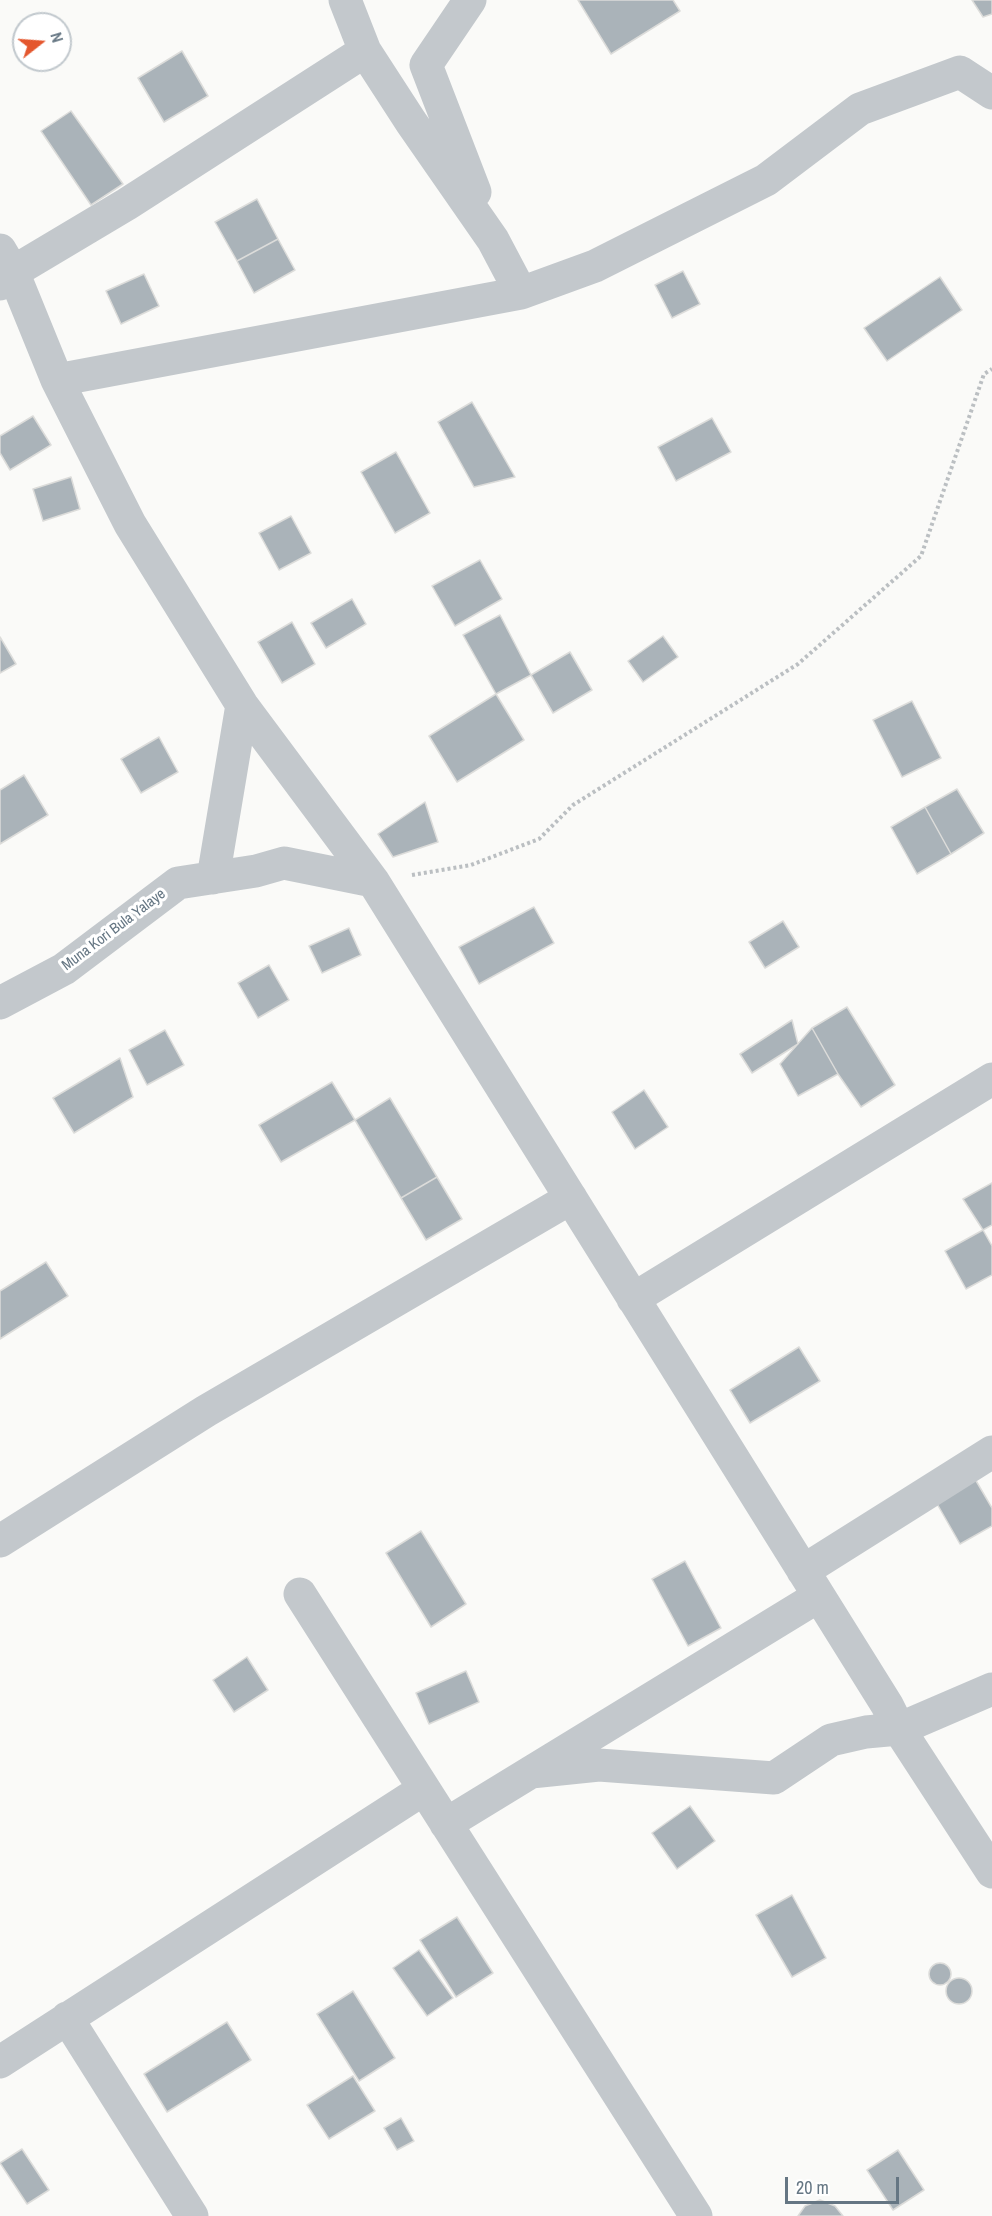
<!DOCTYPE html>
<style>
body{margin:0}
#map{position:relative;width:992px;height:2216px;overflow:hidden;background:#fafaf8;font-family:"Archivo Narrow",sans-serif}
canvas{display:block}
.north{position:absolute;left:12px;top:12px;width:60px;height:60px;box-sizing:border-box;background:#fff;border:2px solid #c1c8cd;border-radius:50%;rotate:73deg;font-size:16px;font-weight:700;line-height:24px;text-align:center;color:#657683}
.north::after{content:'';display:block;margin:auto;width:21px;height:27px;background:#e4572e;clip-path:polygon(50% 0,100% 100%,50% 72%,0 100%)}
.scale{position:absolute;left:785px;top:2177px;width:114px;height:27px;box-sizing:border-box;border:3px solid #657683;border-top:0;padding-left:8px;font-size:18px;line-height:21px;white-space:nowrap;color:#657683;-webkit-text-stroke:4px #fff;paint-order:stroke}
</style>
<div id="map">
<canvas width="992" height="2216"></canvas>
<div class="north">N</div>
<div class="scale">20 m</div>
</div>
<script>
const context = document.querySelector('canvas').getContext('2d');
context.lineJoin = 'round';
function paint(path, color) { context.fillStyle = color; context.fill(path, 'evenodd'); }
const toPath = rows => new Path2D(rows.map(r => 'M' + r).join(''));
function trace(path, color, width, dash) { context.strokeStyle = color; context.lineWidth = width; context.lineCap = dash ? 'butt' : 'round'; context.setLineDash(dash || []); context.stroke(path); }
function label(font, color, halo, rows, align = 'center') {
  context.font = font + ' "Archivo Narrow",sans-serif'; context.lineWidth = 6; context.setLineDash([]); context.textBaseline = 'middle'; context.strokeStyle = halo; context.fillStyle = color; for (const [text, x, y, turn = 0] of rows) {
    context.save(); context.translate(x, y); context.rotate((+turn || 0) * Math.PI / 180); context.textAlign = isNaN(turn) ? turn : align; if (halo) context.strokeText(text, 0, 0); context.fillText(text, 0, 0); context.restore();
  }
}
const building = toPath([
 [578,0,673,0,680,11,611,54,578,0],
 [972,0,992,0,992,14,983,17,972,0],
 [182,51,208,96,164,122,138,78,182,51],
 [71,111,123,184,91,205,41,131,71,111],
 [257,199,278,239,237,261,215,222,257,199],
 [278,239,295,270,254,293,237,261,278,239],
 [683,271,700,304,672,318,655,285,683,271],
 [144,274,159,306,121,324,106,291,144,274],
 [940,277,962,310,887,361,864,328,940,277],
 [472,402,515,477,474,487,438,422,472,402],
 [33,416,51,445,10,470,0,453,0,436,33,416],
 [712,418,731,452,676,481,658,447,712,418],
 [396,452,430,513,395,533,361,472,396,452],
 [71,477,80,509,43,521,33,489,71,477],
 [291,516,311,553,279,570,259,533,291,516],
 [480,560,502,599,455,626,432,586,480,560],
 [352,599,366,624,326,648,311,623,352,599],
 [500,615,531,675,496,694,463,635,500,615],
 [292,622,315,664,282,683,258,642,292,622],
 [663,636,678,657,643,682,628,661,663,636],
 [0,637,16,664,0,673,0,637],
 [570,652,592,690,553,713,531,675,570,652],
 [496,694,524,740,457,782,429,736,496,694],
 [912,701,941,758,902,777,873,720,912,701],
 [159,737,178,772,141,793,121,759,159,737],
 [24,775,48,815,0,844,0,790,24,775],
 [957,789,984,833,951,854,925,807,957,789],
 [425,802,438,842,393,857,378,834,425,802],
 [925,807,951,854,917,874,891,827,925,807],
 [534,907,554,943,479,984,459,947,534,907],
 [783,921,799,947,765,968,749,942,783,921],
 [349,928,361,955,322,973,309,946,349,928],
 [269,965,289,1000,258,1018,238,983,269,965],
 [847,1007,895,1085,861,1107,838,1074,812,1028,847,1007],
 [792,1020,798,1044,752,1073,740,1054,792,1020],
 [812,1028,838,1074,798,1096,780,1064,812,1028],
 [165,1030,184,1065,147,1085,129,1050,165,1030],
 [120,1058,133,1097,74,1133,53,1098,120,1058],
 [332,1082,355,1120,281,1162,259,1125,332,1082],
 [644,1090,668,1127,635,1149,612,1112,644,1090],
 [390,1098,437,1177,401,1198,355,1120,390,1098],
 [437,1177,462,1219,426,1240,401,1198,437,1177],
 [992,1183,992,1225,983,1230,963,1199,992,1183],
 [983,1230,992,1246,992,1275,966,1289,945,1251,983,1230],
 [46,1262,68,1296,0,1339,0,1291,46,1262],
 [799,1347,820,1381,750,1423,730,1390,799,1347],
 [975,1479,992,1508,992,1526,960,1544,936,1502,975,1479],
 [421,1531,466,1604,431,1627,386,1553,421,1531],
 [685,1561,721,1628,688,1646,652,1579,685,1561],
 [247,1657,268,1690,234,1712,213,1680,247,1657],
 [466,1671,479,1702,429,1724,416,1693,466,1671],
 [690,1806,715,1841,677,1869,652,1833,690,1806],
 [792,1895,826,1958,792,1977,756,1915,792,1895],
 [457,1917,493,1973,456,1997,420,1940,457,1917],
 [419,1950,453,1998,427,2016,393,1968,419,1950],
 '929 1974a11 11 0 1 1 22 0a11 11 0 1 1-22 0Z',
 '946 1991a13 13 0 1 1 26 0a13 13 0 1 1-26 0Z',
 [353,1991,395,2058,359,2081,317,2014,353,1991],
 [227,2022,251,2060,167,2112,144,2074,227,2022],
 [353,2076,375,2111,329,2139,307,2105,353,2076],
 [401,2118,414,2141,397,2150,384,2128,401,2118],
 [22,2149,49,2190,27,2204,0,2163,22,2149],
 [898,2150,924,2190,893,2210,867,2170,898,2150],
 [820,2200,835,2206,843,2216,798,2216,805,2206,820,2200]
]);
paint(building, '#aab3b9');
trace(building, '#dcdcda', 1.5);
trace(toPath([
 [412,875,471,865,539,839,573,805,798,664,921,556,984,374,992,369]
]), '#bbbfc2', 4, [3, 3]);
trace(toPath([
 [345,0,365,51,411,122,493,240,521,293,595,266,766,180,860,109,960,72,992,93],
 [470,0,426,65,475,192],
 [0,250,13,272,57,380,130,524,242,705,373,881,887,1705,899,1729,992,1872],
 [0,284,13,272,127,204,365,51],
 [57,380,521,293],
 [213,878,242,705],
 [0,1003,64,969,178,883,256,871,284,863,373,881],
 [633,1299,992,1079],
 [0,1541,206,1411,571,1198],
 [803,1571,992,1452],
 [300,1594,696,2216],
 [531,1772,599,1765,774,1778,831,1740,866,1732,899,1729,992,1689],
 [446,1824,819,1596],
 [67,2018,192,2216],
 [0,2062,424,1789]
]), '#c3c8cc', 33);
label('15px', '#657683', '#fff', [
 ["Muna Kori Bula Yalaye",114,930,-37]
]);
</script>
